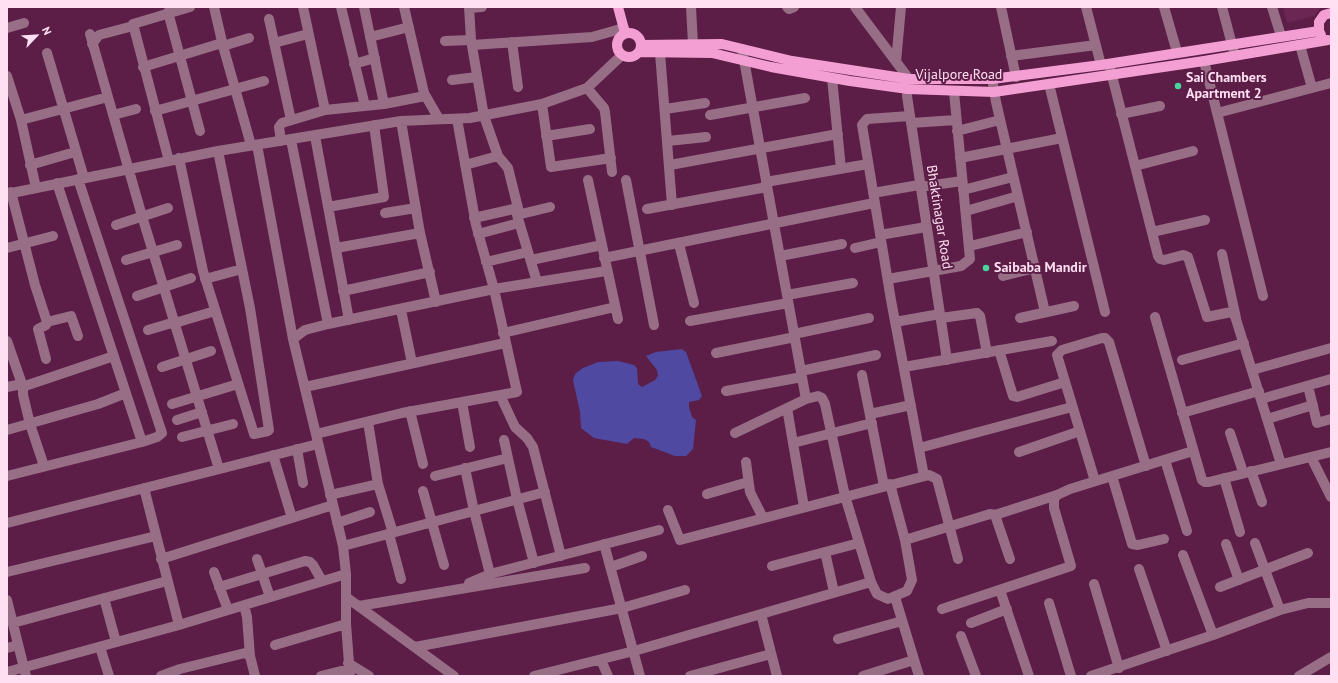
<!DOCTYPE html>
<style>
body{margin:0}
#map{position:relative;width:1338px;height:683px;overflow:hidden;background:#5c1d47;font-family:"PT Sans",sans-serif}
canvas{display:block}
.frame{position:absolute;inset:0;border:8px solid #ffdff1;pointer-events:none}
.north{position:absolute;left:16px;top:16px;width:40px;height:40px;-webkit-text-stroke:3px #5c1d47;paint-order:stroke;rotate:65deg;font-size:11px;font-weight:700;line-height:16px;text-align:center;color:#ffdff1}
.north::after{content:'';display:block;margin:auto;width:14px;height:18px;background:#ffdff1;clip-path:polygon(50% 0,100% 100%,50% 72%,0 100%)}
</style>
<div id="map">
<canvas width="1338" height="683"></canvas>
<div class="frame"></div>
<div class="north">N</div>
</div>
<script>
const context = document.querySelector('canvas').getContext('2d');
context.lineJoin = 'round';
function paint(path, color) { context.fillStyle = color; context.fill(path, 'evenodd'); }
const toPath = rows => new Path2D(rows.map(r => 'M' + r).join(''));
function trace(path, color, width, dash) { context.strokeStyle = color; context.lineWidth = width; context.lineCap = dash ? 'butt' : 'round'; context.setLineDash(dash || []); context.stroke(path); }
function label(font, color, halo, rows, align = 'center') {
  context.font = font + ' "PT Sans",sans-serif'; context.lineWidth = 4; context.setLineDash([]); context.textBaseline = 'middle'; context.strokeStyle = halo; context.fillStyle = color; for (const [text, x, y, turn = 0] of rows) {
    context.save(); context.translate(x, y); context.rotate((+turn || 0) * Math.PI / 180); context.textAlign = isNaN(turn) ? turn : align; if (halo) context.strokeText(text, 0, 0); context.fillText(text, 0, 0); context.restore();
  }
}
paint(toPath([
 [1283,7,1321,7,1314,16,1287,23]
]), '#6b2654');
paint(toPath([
 [682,349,686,352,702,396,699,400,689,402,689,407,692,417,696,420,693,449,686,456,675,456,651,447,649,442,644,439,634,438,627,444,594,438,581,428,580,412,573,380,575,374,583,368,598,362,618,361,634,365,637,368,638,384,642,387,655,380,658,376,657,370,646,356,656,352]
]), '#4f49a2');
trace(toPath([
 [214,7,223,46,251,145],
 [303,7,325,110],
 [341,7,365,106],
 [364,7,384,104],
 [404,7,424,93,439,119],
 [469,7,471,40,484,116,498,156,508,168,518,208,517,215,537,282],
 [691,7,693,44],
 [787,7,789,9,794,7],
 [855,7,909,79,907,96,947,360],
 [1001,7,1016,77],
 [1086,7,1101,65],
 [1164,7,1177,52],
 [1222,7,1235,56],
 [1272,7,1281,36],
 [469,8,482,7],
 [168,12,200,131],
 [269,19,291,120],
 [7,28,24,23],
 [90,34,142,216,219,469],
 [370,37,409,27],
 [445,41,471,40],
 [512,42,518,87],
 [274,43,308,34],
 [92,44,99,35,133,26],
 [472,45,592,37,624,28],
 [1300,45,1312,88],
 [223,46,249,38],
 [742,49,806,399],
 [47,53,84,178],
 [660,53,672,205],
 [1011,56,1096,45],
 [1204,61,1263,296],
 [896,62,901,7],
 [354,64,375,58],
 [1109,64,1158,256,1160,259,1164,260,1183,255,1188,257,1207,317,1231,312,1235,316,1281,464],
 [143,67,222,43],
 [7,76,21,120,36,188],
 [832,78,841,169],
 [992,79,996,102,1045,312],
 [452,80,477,77],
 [1049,84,1105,312],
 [587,88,604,108,605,112,612,172],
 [542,104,551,167,611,158],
 [665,109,705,103],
 [155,111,264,81],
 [1217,113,1331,83],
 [1121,114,1160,106],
 [113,115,136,109],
 [710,115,805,98],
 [910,116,867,119,862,125,891,300,924,476],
 [21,120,108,97],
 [401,121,420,233,436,302],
 [911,123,956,120],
 [957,131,1000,120],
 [315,136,349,320],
 [546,136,590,129],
 [291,140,328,324],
 [281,141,279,127,282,123,325,110,384,104,425,96],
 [668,141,706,137],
 [257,145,293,339,343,546,346,574,346,624,350,676],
 [179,158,203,271,254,434,268,431,269,430,250,308,218,151],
 [960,158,1062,138],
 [169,161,133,24,190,7],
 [30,165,75,152],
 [465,165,498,156],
 [670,165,838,134],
 [1135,166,1193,151],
 [588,180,618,319],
 [626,180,654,325],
 [766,182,868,164],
 [57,183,142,442],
 [920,187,962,181],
 [963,190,1013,177],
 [11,192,35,285,47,322,46,325,38,329,46,359],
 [873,193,919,185],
 [7,194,218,151,401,121,470,118,542,104,587,88,622,55],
 [328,207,384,197,374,125],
 [647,209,767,187],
 [966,211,1018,196],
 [385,213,416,208],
 [517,215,550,207],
 [474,218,518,208],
 [116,225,168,208],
 [1152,232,1205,220],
 [478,234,519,223],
 [880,235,926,227],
 [679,244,694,303],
 [970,246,1027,232],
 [7,248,53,236],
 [336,248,420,233],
 [855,248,881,242],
 [1222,254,1236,318],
 [780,256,842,244],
 [604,258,874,203],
 [126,260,177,245],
 [531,260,602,245],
 [486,262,528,252],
 [1003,276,1035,268],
 [205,279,242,269],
 [888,279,961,266,970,259,954,92],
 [343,291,430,272],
 [787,295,853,283],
 [137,296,191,278],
 [401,310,412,363],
 [1155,317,1202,480,1205,482,1209,482,1331,452],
 [941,318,977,313,980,316,987,353],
 [1020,318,1074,306],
 [690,321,788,303],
 [47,322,71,316,78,336],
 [895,322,940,314],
 [175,323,215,311],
 [148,330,175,322],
 [503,333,615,307],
 [794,334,869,318],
 [293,339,305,330,328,324,494,289,606,271],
 [7,341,23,387,23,395,30,424,44,466],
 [999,350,1013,396,1017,397,1065,382],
 [716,353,795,337],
 [1182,360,1244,343],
 [162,367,211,351],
 [904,367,1052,341],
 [1252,370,1331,348],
 [801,371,876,355],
 [862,375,884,486],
 [1308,386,1317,423,1331,419],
 [7,387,17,385,25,386,114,356],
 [305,387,505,343],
 [726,391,802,377],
 [500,395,515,427,527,438,533,447,561,556],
 [1261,399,1331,379],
 [462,402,470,447],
 [172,404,238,384],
 [787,408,804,507],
 [410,411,423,464],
 [1182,413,1259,391],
 [870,414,911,405],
 [1267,419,1313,405],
 [177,420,202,412],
 [368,422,378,484,393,533],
 [7,430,98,404,126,393],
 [735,433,806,399,818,396,822,398,825,404,845,496,871,582,877,594,888,599,907,591,912,580,905,540,890,484],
 [1230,433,1243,472],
 [316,434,402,413,517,392,494,289,476,225,457,119],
 [182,437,233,424],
 [504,440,517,499,534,563],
 [793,443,872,423],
 [919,448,1072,407],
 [297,449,303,483],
 [1019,452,1080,431],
 [273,455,292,518],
 [1311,457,1331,497],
 [1165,460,1187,531],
 [746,462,750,492,763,518],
 [465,468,474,511,490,574],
 [1251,471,1262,502],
 [7,476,142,442,157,437,162,433,78,179],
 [435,476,508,458],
 [1112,476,1132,544,1138,545,1164,539],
 [1224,478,1240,532],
 [1095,481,1057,355,1062,350,1102,338,1105,338,1109,342,1146,466],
 [144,488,179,625],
 [423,491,444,565],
 [707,494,748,482],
 [330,495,378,484],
 [668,510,680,540,929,475,937,479,958,559],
 [995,515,1057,495],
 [7,523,318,444],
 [337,523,370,512],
 [389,534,401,579],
 [905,540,990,514,995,515,1010,559],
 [1255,543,1280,610],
 [604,544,640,676],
 [1226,544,1239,580],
 [343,546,545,492],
 [825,552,834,592],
 [1183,555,1213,635],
 [161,559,333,505],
 [257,559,270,597],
 [772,566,859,543],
 [611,567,642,556],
 [1139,569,1167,651],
 [7,572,156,536],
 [214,572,228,610],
 [469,583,490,574,659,530],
 [1094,584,1119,668],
 [219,587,305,561,310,562,313,565,322,581],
 [1220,587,1308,553],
 [1000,590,1029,676],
 [346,597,454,676],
 [895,597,919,676],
 [104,598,116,642],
 [7,600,26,676],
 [1049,603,1071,676],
 [244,605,247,617,250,656],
 [359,606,585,568],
 [942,609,1071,566,1054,508,1054,499,1057,495,1070,489,1193,451],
 [761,614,777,676],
 [13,623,167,581],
 [971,623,1007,609],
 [961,636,976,676],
 [838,639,902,621],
 [275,645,346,624],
 [100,647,109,676],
 [415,647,622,608,685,590],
 [7,648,18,645],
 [601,660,608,676],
 [348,663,369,676],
 [7,672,179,625,346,574],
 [161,676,180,669,245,653,250,656,255,676],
 [321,676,349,669],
 [534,676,634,651,871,582],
 [690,676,771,654],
 [863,676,914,660],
 [1091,676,1213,635,1280,610,1308,603,1331,603],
 [1299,676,1331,657]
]), '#976e86', 10);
trace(toPath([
 [618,7,625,33],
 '617 45a12 12 0 1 1 24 0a12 12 0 1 1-24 0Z',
 [1321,35,1319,31,1319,22,1324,15,1331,13],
 [641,45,722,44,792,61,909,79,992,79,1101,65,1319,31],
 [639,52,712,53,771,67,850,81,908,89,994,92,1204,61,1328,40]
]), '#f49fd3', 10);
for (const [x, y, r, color] of [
 [1178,86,4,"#49d49c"],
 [986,268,4,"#49d49c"]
]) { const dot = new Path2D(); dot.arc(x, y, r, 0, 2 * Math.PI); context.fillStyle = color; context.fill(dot); trace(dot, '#5c1d47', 1.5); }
label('14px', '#ffdff1', '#5c1d47', [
 ["Vijalpore Road",959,75],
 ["Bhaktinagar Road",939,217,81]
]);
label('bold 14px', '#ffdff1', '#5c1d47', [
 ["Sai Chambers",1186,78],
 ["Apartment 2",1186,94],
 ["Saibaba Mandir",994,268]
], 'left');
</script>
